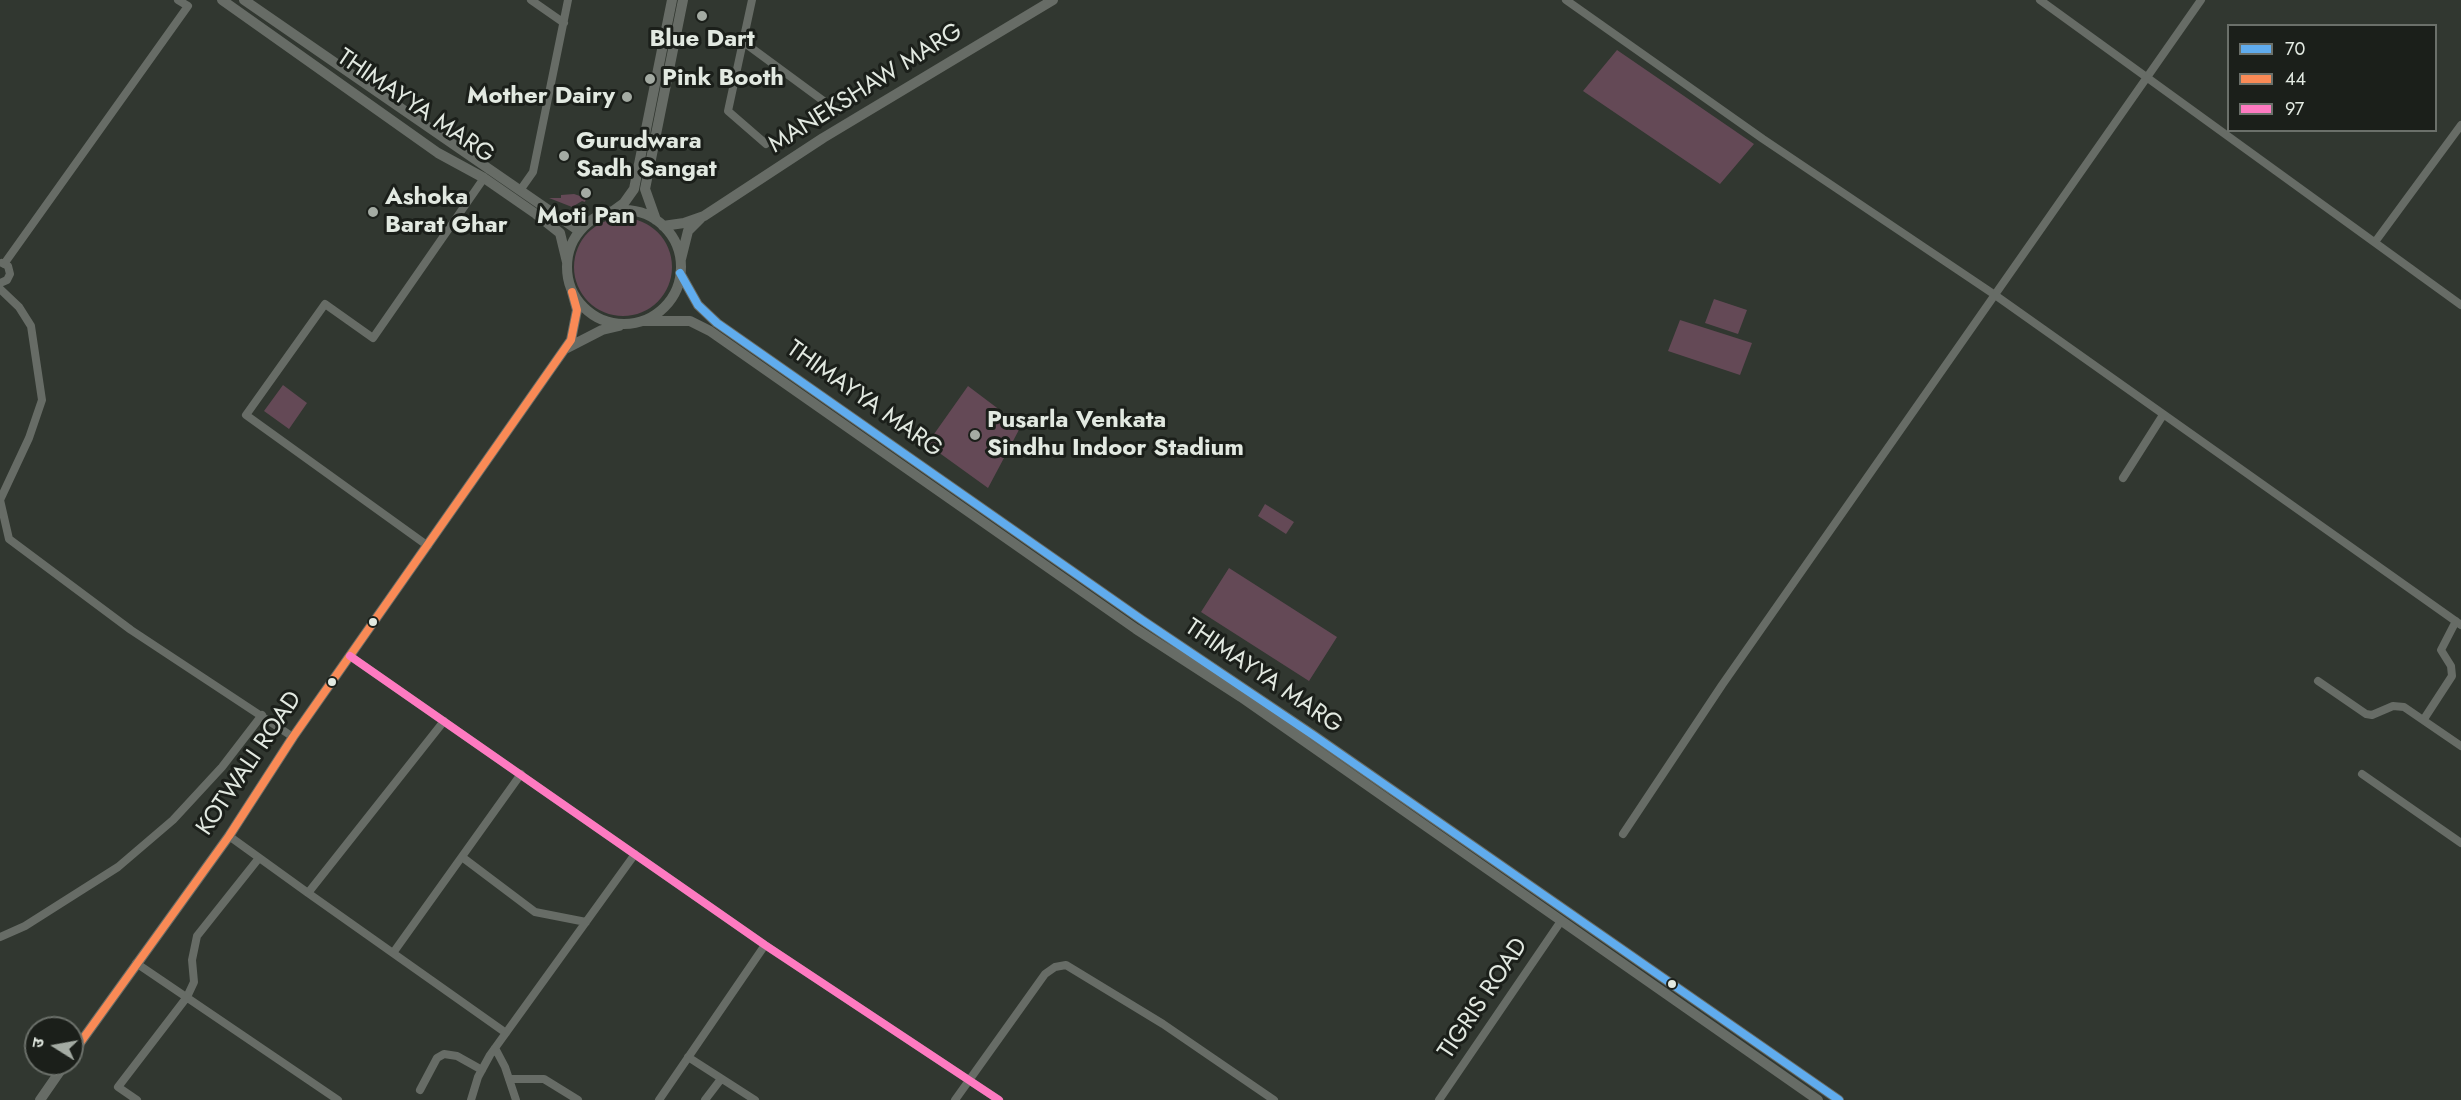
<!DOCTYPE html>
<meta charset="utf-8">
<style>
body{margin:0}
#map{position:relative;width:2461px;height:1100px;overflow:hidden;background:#313730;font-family:Jost,"Noto Sans Devanagari",sans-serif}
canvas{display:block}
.legend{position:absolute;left:2227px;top:24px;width:210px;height:108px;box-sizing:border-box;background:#1b1f1a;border:2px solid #6b706a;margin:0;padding:8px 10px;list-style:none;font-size:18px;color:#e2e9e1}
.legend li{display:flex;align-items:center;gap:12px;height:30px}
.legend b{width:30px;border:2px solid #6b706a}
.north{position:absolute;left:24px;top:1016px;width:60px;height:60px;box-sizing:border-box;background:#1b1f1a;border:2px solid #6b706a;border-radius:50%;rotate:281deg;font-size:16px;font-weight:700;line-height:24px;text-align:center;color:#e2e9e1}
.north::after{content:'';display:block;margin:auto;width:21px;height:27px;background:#a4aba3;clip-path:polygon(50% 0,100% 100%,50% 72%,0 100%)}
</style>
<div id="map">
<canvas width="2461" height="1100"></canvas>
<ul class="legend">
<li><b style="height:8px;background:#60acee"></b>70</li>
<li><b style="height:8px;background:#f98a56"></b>44</li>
<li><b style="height:8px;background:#fe7ac1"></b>97</li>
</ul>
<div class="north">उ</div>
</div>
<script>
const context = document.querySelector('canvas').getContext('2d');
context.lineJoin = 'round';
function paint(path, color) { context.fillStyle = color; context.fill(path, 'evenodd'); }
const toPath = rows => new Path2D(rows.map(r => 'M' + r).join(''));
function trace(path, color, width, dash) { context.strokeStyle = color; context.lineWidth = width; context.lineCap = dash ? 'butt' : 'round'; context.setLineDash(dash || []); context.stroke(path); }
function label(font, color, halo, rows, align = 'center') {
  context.font = font + ' Jost,sans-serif'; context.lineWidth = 6; context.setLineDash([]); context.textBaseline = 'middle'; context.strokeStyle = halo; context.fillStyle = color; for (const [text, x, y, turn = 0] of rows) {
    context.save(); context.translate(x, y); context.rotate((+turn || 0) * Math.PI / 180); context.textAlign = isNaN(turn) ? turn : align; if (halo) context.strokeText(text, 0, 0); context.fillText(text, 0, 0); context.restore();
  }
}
paint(toPath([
 [1617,50,1754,144,1720,184,1583,91],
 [574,194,586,198,585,202,582,201,572,207,549,198,561,198,561,195],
 '574 267a49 49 0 1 1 98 0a49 49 0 1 1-98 0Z',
 [1714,299,1747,310,1738,334,1705,323],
 [1680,320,1752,343,1740,375,1668,351],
 [283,385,307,403,289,429,264,411],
 [968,386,1021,426,988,488,927,444],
 [1265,504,1294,522,1286,534,1258,516],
 [1229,568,1337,637,1309,681,1201,612]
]), '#644956');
trace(toPath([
 [531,0,564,23],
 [752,0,728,111,766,144],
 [1566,0,1763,139,1995,295,2461,625],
 [2040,0,2461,305],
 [742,41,829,105],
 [521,189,533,172,568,0],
 [2375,242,2461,125],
 [4,264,188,6,178,0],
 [0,283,7,280,10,274,8,266,2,263],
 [0,289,19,307,31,326,42,400,29,438,0,500],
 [2123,478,2163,415],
 [0,500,9,539,131,630,293,737],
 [428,546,246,415,325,304,373,338,484,178],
 [350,656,765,945,999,1100],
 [2318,681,2366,714,2372,715,2393,706,2404,707,2461,746],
 [2424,719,2452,676,2451,666,2441,650,2456,621],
 [444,721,308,893,506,1033],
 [2362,774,2461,843],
 [1623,834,1722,685,2201,0],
 [229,836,308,893],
 [462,857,535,912,586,922],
 [0,937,25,926,118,867,173,820,222,767,262,715],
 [393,953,521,774],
 [136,963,338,1100],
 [495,1048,505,1067,516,1100],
 [688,1057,755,1100],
 [509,1079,544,1079,578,1100],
 [420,1090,437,1058,444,1054,457,1056,482,1070],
 [137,1100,118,1087,187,997,194,982,192,960,197,936,259,858],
 [471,1100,478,1077,490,1055,635,854],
 [659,1100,765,945],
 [705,1100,721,1079],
 [955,1100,1045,974,1055,967,1066,965,1163,1024,1274,1100],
 [1439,1100,1561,921]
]), '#676c66', 8);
trace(toPath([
 [222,0,438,153,484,178,536,214,560,233,567,262],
 [244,0,579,231],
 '567 267a57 57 0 1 1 114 0a57 57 0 1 1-114 0Z',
 [613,211,624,203,634,189,672,0],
 [656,220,645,189,683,0],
 [663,226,684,223,704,216,823,138,1053,0],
 [681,259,688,231,701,218],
 [680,273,698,305,717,323,1142,620,1313,735,1839,1100],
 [644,321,690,321,710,331,1136,629,1241,697,1818,1100],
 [567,348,602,330,619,326],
 [72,1054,229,836,293,737,571,340,577,310,572,292],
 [40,1100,65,1064]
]), '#676c66', 10);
trace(toPath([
 [680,273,698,305,717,323,1142,620,1313,735,1839,1100]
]), '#60acee', 8);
trace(toPath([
 [72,1054,229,836,293,737,571,340,577,310,572,292]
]), '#f98a56', 8);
trace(toPath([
 [350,656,765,945,999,1100]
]), '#fe7ac1', 8);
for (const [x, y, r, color] of [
 [702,16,6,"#a4aba3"],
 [650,79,6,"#a4aba3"],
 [627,97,6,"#a4aba3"],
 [564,156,6,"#a4aba3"],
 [586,193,6,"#a4aba3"],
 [373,212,6,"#a4aba3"],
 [975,435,6,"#a4aba3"],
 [373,622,5,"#e2e9e1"],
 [332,682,5,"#e2e9e1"],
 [1672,984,5,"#e2e9e1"]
]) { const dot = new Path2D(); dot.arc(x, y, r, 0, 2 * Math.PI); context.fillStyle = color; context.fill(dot); trace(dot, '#1b1f1a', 2); }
label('bold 24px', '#e2e9e1', '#1b1f1a', [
 ["Blue Dart",702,40,"center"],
 ["Pink Booth",662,79],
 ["Mother Dairy",615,97,"right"],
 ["Gurudwara",576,142],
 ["Sadh Sangat",576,170],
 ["Ashoka",385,198],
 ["Barat Ghar",385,226],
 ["Moti Pan",586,217,"center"],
 ["Pusarla Venkata",987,421],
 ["Sindhu Indoor Stadium",987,449]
], 'left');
label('24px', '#e2e9e1', '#1b1f1a', [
 ["MANEKSHAW MARG",866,89,-32],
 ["THIMAYYA MARG",415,107,34],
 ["THIMAYYA MARG",864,400,35],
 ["THIMAYYA MARG",1263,677,34],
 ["KOTWALI ROAD",250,764,-56],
 ["TIGRIS ROAD",1484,999,-56]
]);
</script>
